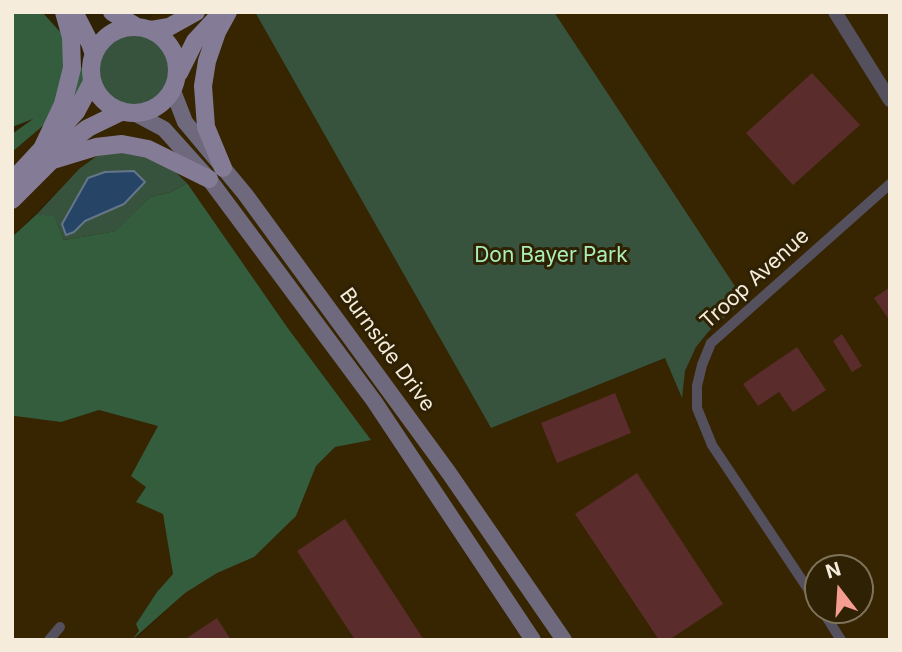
<!DOCTYPE html>
<style>
body{margin:0}
#map{position:relative;width:902px;height:652px;overflow:hidden;background:#2e2104;font-family:Inter,sans-serif}
canvas{display:block}
.frame{position:absolute;inset:0;border:14px solid #f5ecdc;pointer-events:none}
.north{position:absolute;left:804px;top:554px;width:70px;height:70px;box-sizing:border-box;background:#2e2104;border:2px solid #7e725a;border-radius:50%;rotate:343deg;font-size:19px;font-weight:700;line-height:28px;text-align:center;color:#f5ecdc}
.north::after{content:'';display:block;margin:auto;width:24px;height:32px;background:#f59d90;clip-path:polygon(50% 0,100% 100%,50% 72%,0 100%)}
</style>
<div id="map">
<canvas width="902" height="652"></canvas>
<div class="frame"></div>
<div class="north">N</div>
</div>
<script>
const context = document.querySelector('canvas').getContext('2d');
context.lineJoin = 'round';
function paint(path, color) { context.fillStyle = color; context.fill(path, 'evenodd'); }
const toPath = rows => new Path2D(rows.map(r => 'M' + r).join(''));
function trace(path, color, width, dash) { context.strokeStyle = color; context.lineWidth = width; context.lineCap = dash ? 'butt' : 'round'; context.setLineDash(dash || []); context.stroke(path); }
function label(font, color, halo, rows, align = 'center') {
  context.font = font + ' Inter,sans-serif'; context.lineWidth = 6; context.setLineDash([]); context.textBaseline = 'middle'; context.strokeStyle = halo; context.fillStyle = color; for (const [text, x, y, turn = 0] of rows) {
    context.save(); context.translate(x, y); context.rotate((+turn || 0) * Math.PI / 180); context.textAlign = isNaN(turn) ? turn : align; if (halo) context.strokeText(text, 0, 0); context.fillText(text, 0, 0); context.restore();
  }
}
paint(toPath([
 [156,12,255,12,491,428,666,358,681,396,685,371,696,347,709,331,743,300,554,12,890,12,890,640,135,640,185,593,217,573,254,557,296,516,316,466,335,447,370,439,287,327,187,183,148,146,79,169,12,237,12,152,91,85,121,47],
 [818,568,860,568,860,610,818,610],
 [99,410,159,426,146,487,137,502,163,513,173,574,157,592,136,624,139,631,132,640,12,640,12,418,15,416,61,422]
]), '#362500');
paint(toPath([
 [255,12,554,12,744,300,709,331,696,347,685,371,682,398,665,358,491,428],
 '94 67a38 38 0 1 1 76 0a38 38 0 1 1-76 0Z',
 [116,142,148,146,187,183,171,192,150,197,117,231,64,240,54,217,37,214,79,169],
 [88,178,145,182,124,204,85,221,78,197]
]), '#37523d');
paint(toPath([
 [12,12,42,12,63,35,91,85,12,152,12,134,33,119,12,127],
 [187,183,287,327,371,440,335,447,316,466,296,516,254,557,217,573,185,593,132,640,139,631,136,624,157,592,173,574,163,514,136,502,146,487,131,476,158,426,99,410,61,422,15,416,12,418,12,237,37,214,54,216,64,240,116,231,150,197,171,192]
]), '#345d3e');
const water = toPath([
 [134,171,145,182,124,204,85,221,74,232,66,235,62,224,88,178,105,172,134,171]
]);
paint(water, '#264466');
trace(water, '#647689', 2);
paint(toPath([
 [812,73,860,125,793,185,746,133],
 [890,287,890,321,874,298],
 [842,334,862,366,852,372,833,341],
 [797,347,826,390,793,412,779,392,758,406,743,384],
 [615,393,631,433,557,463,541,423],
 [637,473,723,604,669,640,659,640,575,514],
 [345,519,424,640,355,640,297,551],
 [217,618,231,640,184,640]
]), '#5a2c2b');
trace(toPath([
 [818,604,712,445,697,408,697,386,702,365,711,343,890,184],
 [822,610,841,640],
 [49,640,60,627]
]), '#54505d', 10);
trace(toPath([
 [835,12,890,100]
]), '#54505d', 14);
trace(toPath([
 [173,91,185,122,245,194,449,473,564,640],
 [136,114,164,129,209,179,374,401,533,640]
]), '#6f697d', 16);
trace(toPath([
 [74,12,90,43,94,55],
 [112,12,137,27],
 '91 70a43 43 0 1 1 86 0a43 43 0 1 1-86 0Z',
 [151,30,169,27,196,12],
 [179,73,195,41,220,14],
 [40,153,63,104,72,68,71,37,64,12],
 [50,161,96,147,122,144,148,149,209,179],
 [223,168,206,127,203,86,207,61,217,32,228,12],
 [12,181,76,112,92,82],
 [12,200,71,141,88,128,121,112]
]), '#847c96', 18);
label('21px', '#abedb8', '#2e2104', [
 ["Don Bayer Park",551,256]
]);
label('21px', '#f5ecdc', '#2e2104', [
 ["Troop Avenue",755,279,-42],
 ["Burnside Drive",387,350,54]
]);
</script>
